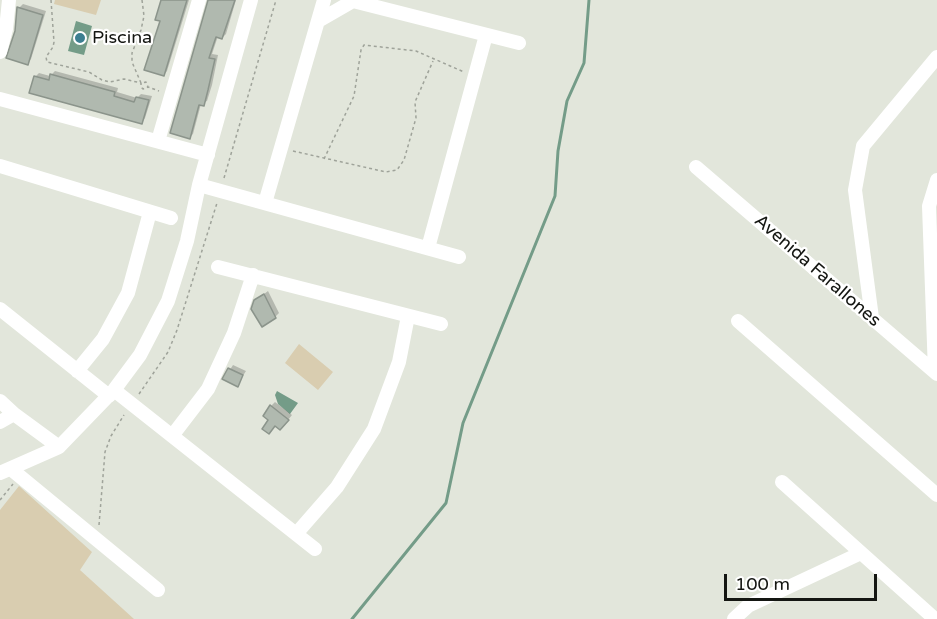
<!DOCTYPE html>
<style>
body{margin:0}
#map{position:relative;width:937px;height:619px;overflow:hidden;background:#e2e6db;font-family:"Varela Round",sans-serif}
canvas{display:block}
.scale{position:absolute;left:724px;top:574px;width:153px;height:27px;box-sizing:border-box;border:3px solid #141612;border-top:0;padding-left:8px;font-size:18px;line-height:21px;white-space:nowrap;color:#141612;-webkit-text-stroke:4px #fff;paint-order:stroke}
</style>
<div id="map">
<canvas width="937" height="619"></canvas>
<div class="scale">100 m</div>
</div>
<script>
const context = document.querySelector('canvas').getContext('2d');
context.lineJoin = 'round';
function paint(path, color) { context.fillStyle = color; context.fill(path, 'evenodd'); }
const toPath = rows => new Path2D(rows.map(r => 'M' + r).join(''));
function trace(path, color, width, dash) { context.strokeStyle = color; context.lineWidth = width; context.lineCap = dash ? 'butt' : 'round'; context.setLineDash(dash || []); context.stroke(path); }
function label(font, color, halo, rows, align = 'center') {
  context.font = font + ' "Varela Round",sans-serif'; context.lineWidth = 4.5; context.setLineDash([]); context.textBaseline = 'middle'; context.strokeStyle = halo; context.fillStyle = color; for (const [text, x, y, turn = 0] of rows) {
    context.save(); context.translate(x, y); context.rotate((+turn || 0) * Math.PI / 180); context.textAlign = isNaN(turn) ? turn : align; if (halo) context.strokeText(text, 0, 0); context.fillText(text, 0, 0); context.restore();
  }
}
paint(toPath([
 [55,0,101,0,96,15,54,4],
 [299,344,333,372,318,390,285,363],
 [19,486,92,552,80,570,134,619,0,619,0,510]
]), '#d9cdb0');
paint(toPath([
 [76,21,92,26,84,55,68,51],
 [277,391,298,403,290,414,278,404,275,395]
]), '#749c88');
paint(toPath([
 [162,0,189,0,167,71,164,75],
 [209,0,236,0,226,34,222,38,218,36,212,54,218,55,212,85,207,101,201,104,193,134,189,138],
 [23,4,46,11,31,59,27,63,16,32,19,8],
 [55,71,118,88,117,92,137,98,141,94,152,96,145,118,142,122,35,77,39,73,50,76],
 [268,291,279,313,275,317,256,300],
 [233,365,246,371,237,385,224,379],
 [275,402,292,415,284,425,270,420,271,406]
]), '#0003');
trace(toPath([
 [352,619,446,503,463,423,555,196,558,151,567,101,584,63,589,0]
]), '#749c88', 3);
const building = toPath([
 [161,0,187,0,164,76,144,70,160,21,155,20,161,0],
 [208,0,235,0,222,39,216,37,209,58,215,59,208,90,204,106,199,105,190,139,170,133,208,0],
 [17,7,43,15,28,65,6,58,15,31,17,7],
 [50,74,115,92,114,96,134,102,136,97,149,100,142,124,29,93,34,76,49,80,50,74],
 [264,294,276,318,262,327,251,309,254,300,264,294],
 [228,368,243,375,238,387,222,379,228,368],
 [270,405,289,420,280,430,275,426,269,434,262,429,268,420,263,416,270,405]
]);
paint(building, '#b0b9af');
trace(building, '#8b948b', 1.5);
trace(toPath([
 [51,0,54,42,53,47,46,57,47,62,89,72,102,80,110,82,124,79,141,83,141,87,143,89,148,87],
 [142,0,144,16,141,30,132,53,132,62,141,83,146,82,148,87,159,91],
 [293,151,386,172,397,170,404,160,416,118,415,102,433,61],
 [324,159,354,96,361,50,364,45,416,51,464,72],
 [224,178,276,0],
 [139,394,168,352,177,330,217,203],
 [0,500,13,484],
 [99,525,105,452,111,436,124,415]
]), '#9fa39a', 1.5, [3, 3]);
trace(toPath([
 [349,0,519,43],
 [320,20,353,1],
 [0,52,6,29,9,0],
 [0,99,208,155],
 [158,141,199,0],
 [0,166,171,218],
 [696,167,937,374],
 [199,185,459,257],
 [265,203,324,0],
 [428,248,486,35],
 [218,267,441,324],
 [0,309,109,396],
 [872,318,855,190,863,146,937,57],
 [738,321,937,495],
 [77,371,103,339,128,293,150,212],
 [935,372,929,206,937,180],
 [114,390,315,549],
 [0,401,14,414,59,447],
 [0,422,14,414],
 [172,436,208,389,234,333,253,275],
 [11,469,158,590],
 [0,473,59,447,114,390,140,355,168,301,187,241,199,185,251,0],
 [782,482,935,619],
 [296,534,337,487,374,429,399,362,408,316],
 [734,619,748,606,861,553]
]), '#fff', 14);
for (const [x, y, r, color] of [
 [80,38,6,"#3d7f91"]
]) { const dot = new Path2D(); dot.arc(x, y, r, 0, 2 * Math.PI); context.fillStyle = color; context.fill(dot); trace(dot, '#fff', 2); }
label('18px', '#141612', '#fff', [
 ["Piscina",92,38]
], 'left');
label('18px', '#141612', '#fff', [
 ["Avenida Farallones",817,271,41]
]);
</script>
